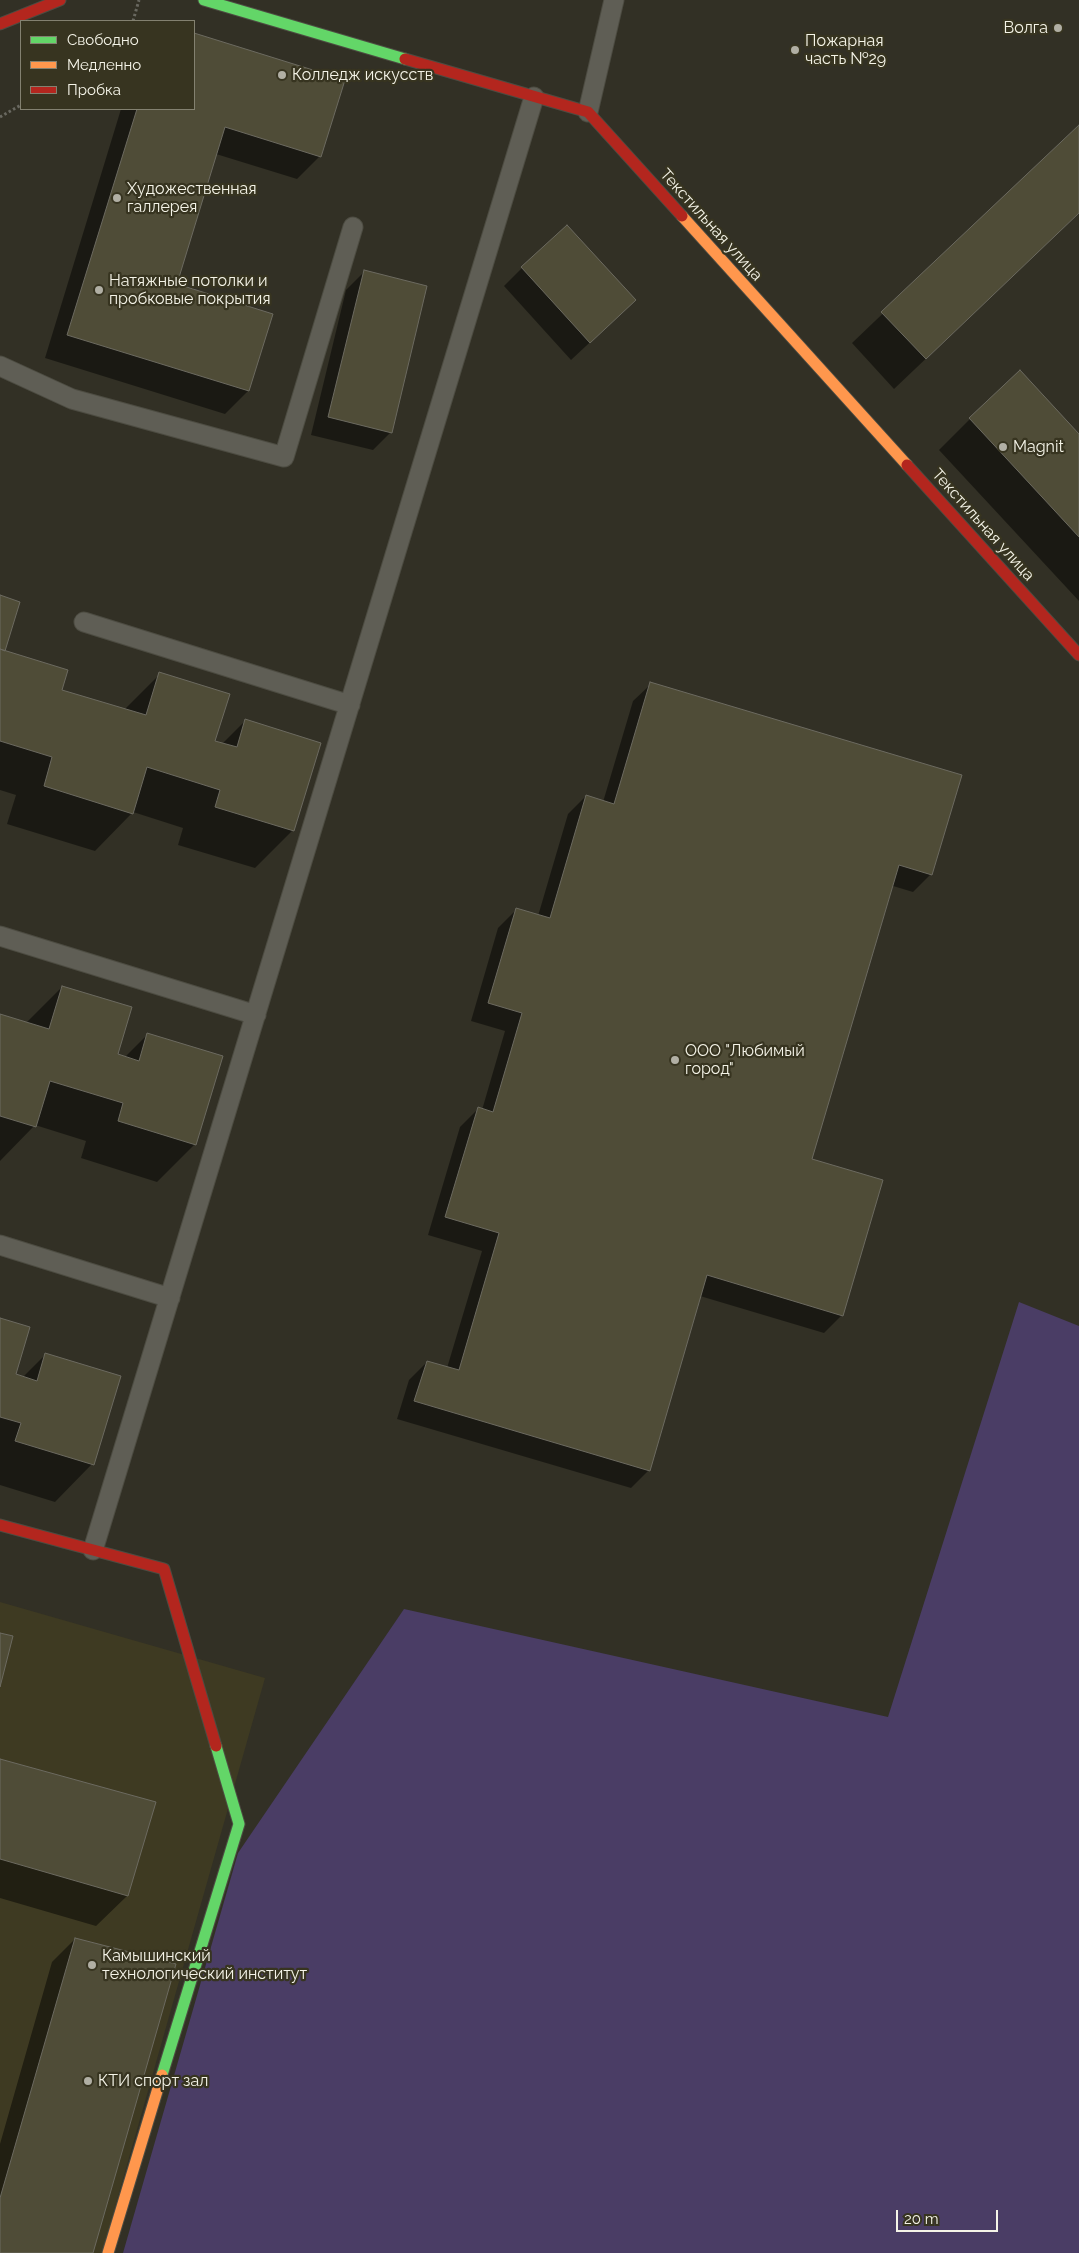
<!DOCTYPE html>
<meta charset="utf-8">
<style>
body{margin:0}
#map{position:relative;width:1079px;height:2253px;overflow:hidden;background:#323025;font-family:Raleway,sans-serif}
canvas{display:block}
.legend{position:absolute;left:20px;top:20px;width:175px;height:90px;box-sizing:border-box;background:#373420;border:1px solid #838170;margin:0;padding:6px 9px;list-style:none;font-size:15px;color:#f5f4e8}
.legend li{display:flex;align-items:center;gap:10px;height:25px}
.legend b{width:25px;border:1px solid #838170}
.scale{position:absolute;left:896px;top:2210px;width:102px;height:22px;box-sizing:border-box;border:2px solid #f5f4e8;border-top:0;padding-left:6px;font-size:15px;line-height:18px;white-space:nowrap;color:#f5f4e8;-webkit-text-stroke:4px #373420;paint-order:stroke}
</style>
<div id="map">
<canvas width="1079" height="2253"></canvas>
<ul class="legend">
<li><b style="height:6px;background:#63d668"></b>Свободно</li>
<li><b style="height:6px;background:#ff974d"></b>Медленно</li>
<li><b style="height:6px;background:#b3261e"></b>Пробка</li>
</ul>
<div class="scale">20 m</div>
</div>
<script>
const context = document.querySelector('canvas').getContext('2d');
context.lineJoin = 'round';
function paint(path, color) { context.fillStyle = color; context.fill(path, 'evenodd'); }
const toPath = rows => new Path2D(rows.map(r => 'M' + r).join(''));
function trace(path, color, width, dash) { context.strokeStyle = color; context.lineWidth = width; context.lineCap = dash ? 'butt' : 'round'; context.setLineDash(dash || []); context.stroke(path); }
function label(font, color, halo, rows, align = 'center') {
  context.font = font + ' Raleway,sans-serif'; context.lineWidth = 4.5; context.setLineDash([]); context.textBaseline = 'middle'; context.strokeStyle = halo; context.fillStyle = color; for (const [text, x, y, turn = 0] of rows) {
    context.save(); context.translate(x, y); context.rotate((+turn || 0) * Math.PI / 180); context.textAlign = isNaN(turn) ? turn : align; if (halo) context.strokeText(text, 0, 0); context.fillText(text, 0, 0); context.restore();
  }
}
paint(toPath([
 [0,1602,265,1678,102,2253,0,2253]
]), '#3e3a22');
paint(toPath([
 [1019,1302,1079,1326,1079,2253,123,2253,238,1853,404,1609,888,1717]
]), '#4a3d65');
paint(toPath([
 [194,35,344,81,320,156,297,179,216,154,175,285,271,315,248,391,225,414,45,358,121,109,194,109],
 [1079,126,1079,213,894,389,852,343],
 [522,268,616,318,571,360,504,286],
 [364,272,390,433,373,450,311,435,346,290],
 [970,419,1079,436,1079,601,939,450],
 [0,597,4,652,61,690,124,710,160,674,214,742,222,744,245,721,319,743,292,831,255,868,178,845,183,828,133,812,95,851,7,824,16,795,0,790],
 [651,684,931,874,913,892,893,886,810,1160,842,1315,824,1333,700,1296,649,1470,631,1488,397,1419,409,1380,427,1362,447,1368,482,1251,428,1235,460,1127,478,1109,482,1110,505,1031,471,1021,498,928,516,910,538,916,568,814,586,796,603,802,633,701],
 [62,987,117,1055,124,1058,148,1034,195,1144,157,1182,81,1158,86,1141,35,1125,0,1161,0,1015,26,1023],
 [0,1320,14,1375,22,1378,46,1354,92,1464,55,1502,0,1485],
 [0,1760,127,1896,96,1926,0,1898],
 [75,1939,92,2253,0,2253,0,2144,52,1962]
]), '#0007');
const building = toPath([
 [194,33,345,80,321,157,225,127,177,284,273,314,249,391,67,335,137,109,194,109,194,33],
 [1079,125,1079,213,926,359,881,312,1079,125],
 [567,225,636,300,590,343,521,267,567,225],
 [364,270,427,286,392,433,328,417,364,270],
 [1020,370,1079,434,1079,537,969,418,1020,370],
 [0,595,20,602,5,651,0,649,0,595],
 [0,649,68,670,62,690,146,715,159,672,230,694,215,741,237,747,245,719,321,743,294,831,215,807,220,790,147,767,133,814,44,786,52,757,0,741,0,649],
 [650,682,962,775,932,875,899,865,812,1159,883,1180,843,1316,707,1275,650,1471,414,1401,427,1361,459,1370,499,1233,445,1217,478,1107,493,1112,522,1013,488,1003,516,908,550,918,586,795,614,804,650,682],
 [62,986,132,1007,118,1054,139,1061,147,1033,223,1056,196,1145,118,1121,123,1103,50,1081,36,1127,0,1116,0,1014,49,1029,62,986],
 [0,1318,30,1327,16,1374,37,1381,45,1353,121,1376,94,1465,15,1441,21,1423,0,1417,0,1318],
 [0,1633,13,1636,0,1687,0,1633],
 [0,1759,156,1802,128,1896,0,1859,0,1759],
 [75,1938,176,1964,93,2253,0,2253,0,2198,75,1938]
]);
paint(building, '#4f4c37');
trace(building, '#6c6a60', 1);
const lane = toPath([
 [588,112,614,0],
 [0,366,72,399,284,457,353,227],
 [84,622,350,705],
 [0,936,256,1015],
 [0,1245,170,1298],
 [93,1550,534,97]
]);
const fast = toPath([
 [204,0,405,59],
 [162,2075,239,1824,216,1746]
]);
const slow = toPath([
 [682,216,907,465],
 [108,2253,162,2075]
]);
const jam = toPath([
 [0,24,60,0],
 [405,59,588,112,682,216],
 [907,465,1079,655],
 [0,1525,164,1569,216,1746]
]);
trace(lane, '#4d4c42', 21);
trace(fast, '#4d4c42', 13);
trace(slow, '#4d4c42', 13);
trace(jam, '#4d4c42', 13);
trace(toPath([
 [133,21,139,0],
 [0,117,21,105]
]), '#696860', 3, [2.5, 2.5]);
trace(lane, '#5f5e55', 19);
trace(fast, '#63d668', 11);
trace(slow, '#ff974d', 11);
trace(jam, '#b3261e', 11);
for (const [x, y, r, color] of [
 [1058,28,5,"#b1afa4"],
 [795,50,5,"#b1afa4"],
 [282,75,5,"#b1afa4"],
 [117,198,5,"#b1afa4"],
 [99,290,5,"#b1afa4"],
 [1003,447,5,"#b1afa4"],
 [675,1060,5,"#b1afa4"],
 [92,1965,5,"#b1afa4"],
 [88,2081,5,"#b1afa4"]
]) { const dot = new Path2D(); dot.arc(x, y, r, 0, 2 * Math.PI); context.fillStyle = color; context.fill(dot); trace(dot, '#373420', 2); }
label('16px', '#f5f4e8', '#373420', [
 ["Волга",1048,28,"right"],
 ["Пожарная",805,41],
 ["часть №29",805,59],
 ["Колледж искусств",292,75],
 ["Художественная",127,189],
 ["галлерея",127,207],
 ["Натяжные потолки и",109,281],
 ["пробковые покрытия",109,299],
 ["Magnit",1013,447],
 ["ООО \"Любимый",685,1051],
 ["город\"",685,1069],
 ["Камышинский",102,1956],
 ["технологический институт",102,1974],
 ["КТИ спорт зал",98,2081]
], 'left');
label('16px', '#f5f4e8', '#373420', [
 ["Текстильная улица",711,225,48],
 ["Текстильная улица",983,525,48]
]);
</script>
